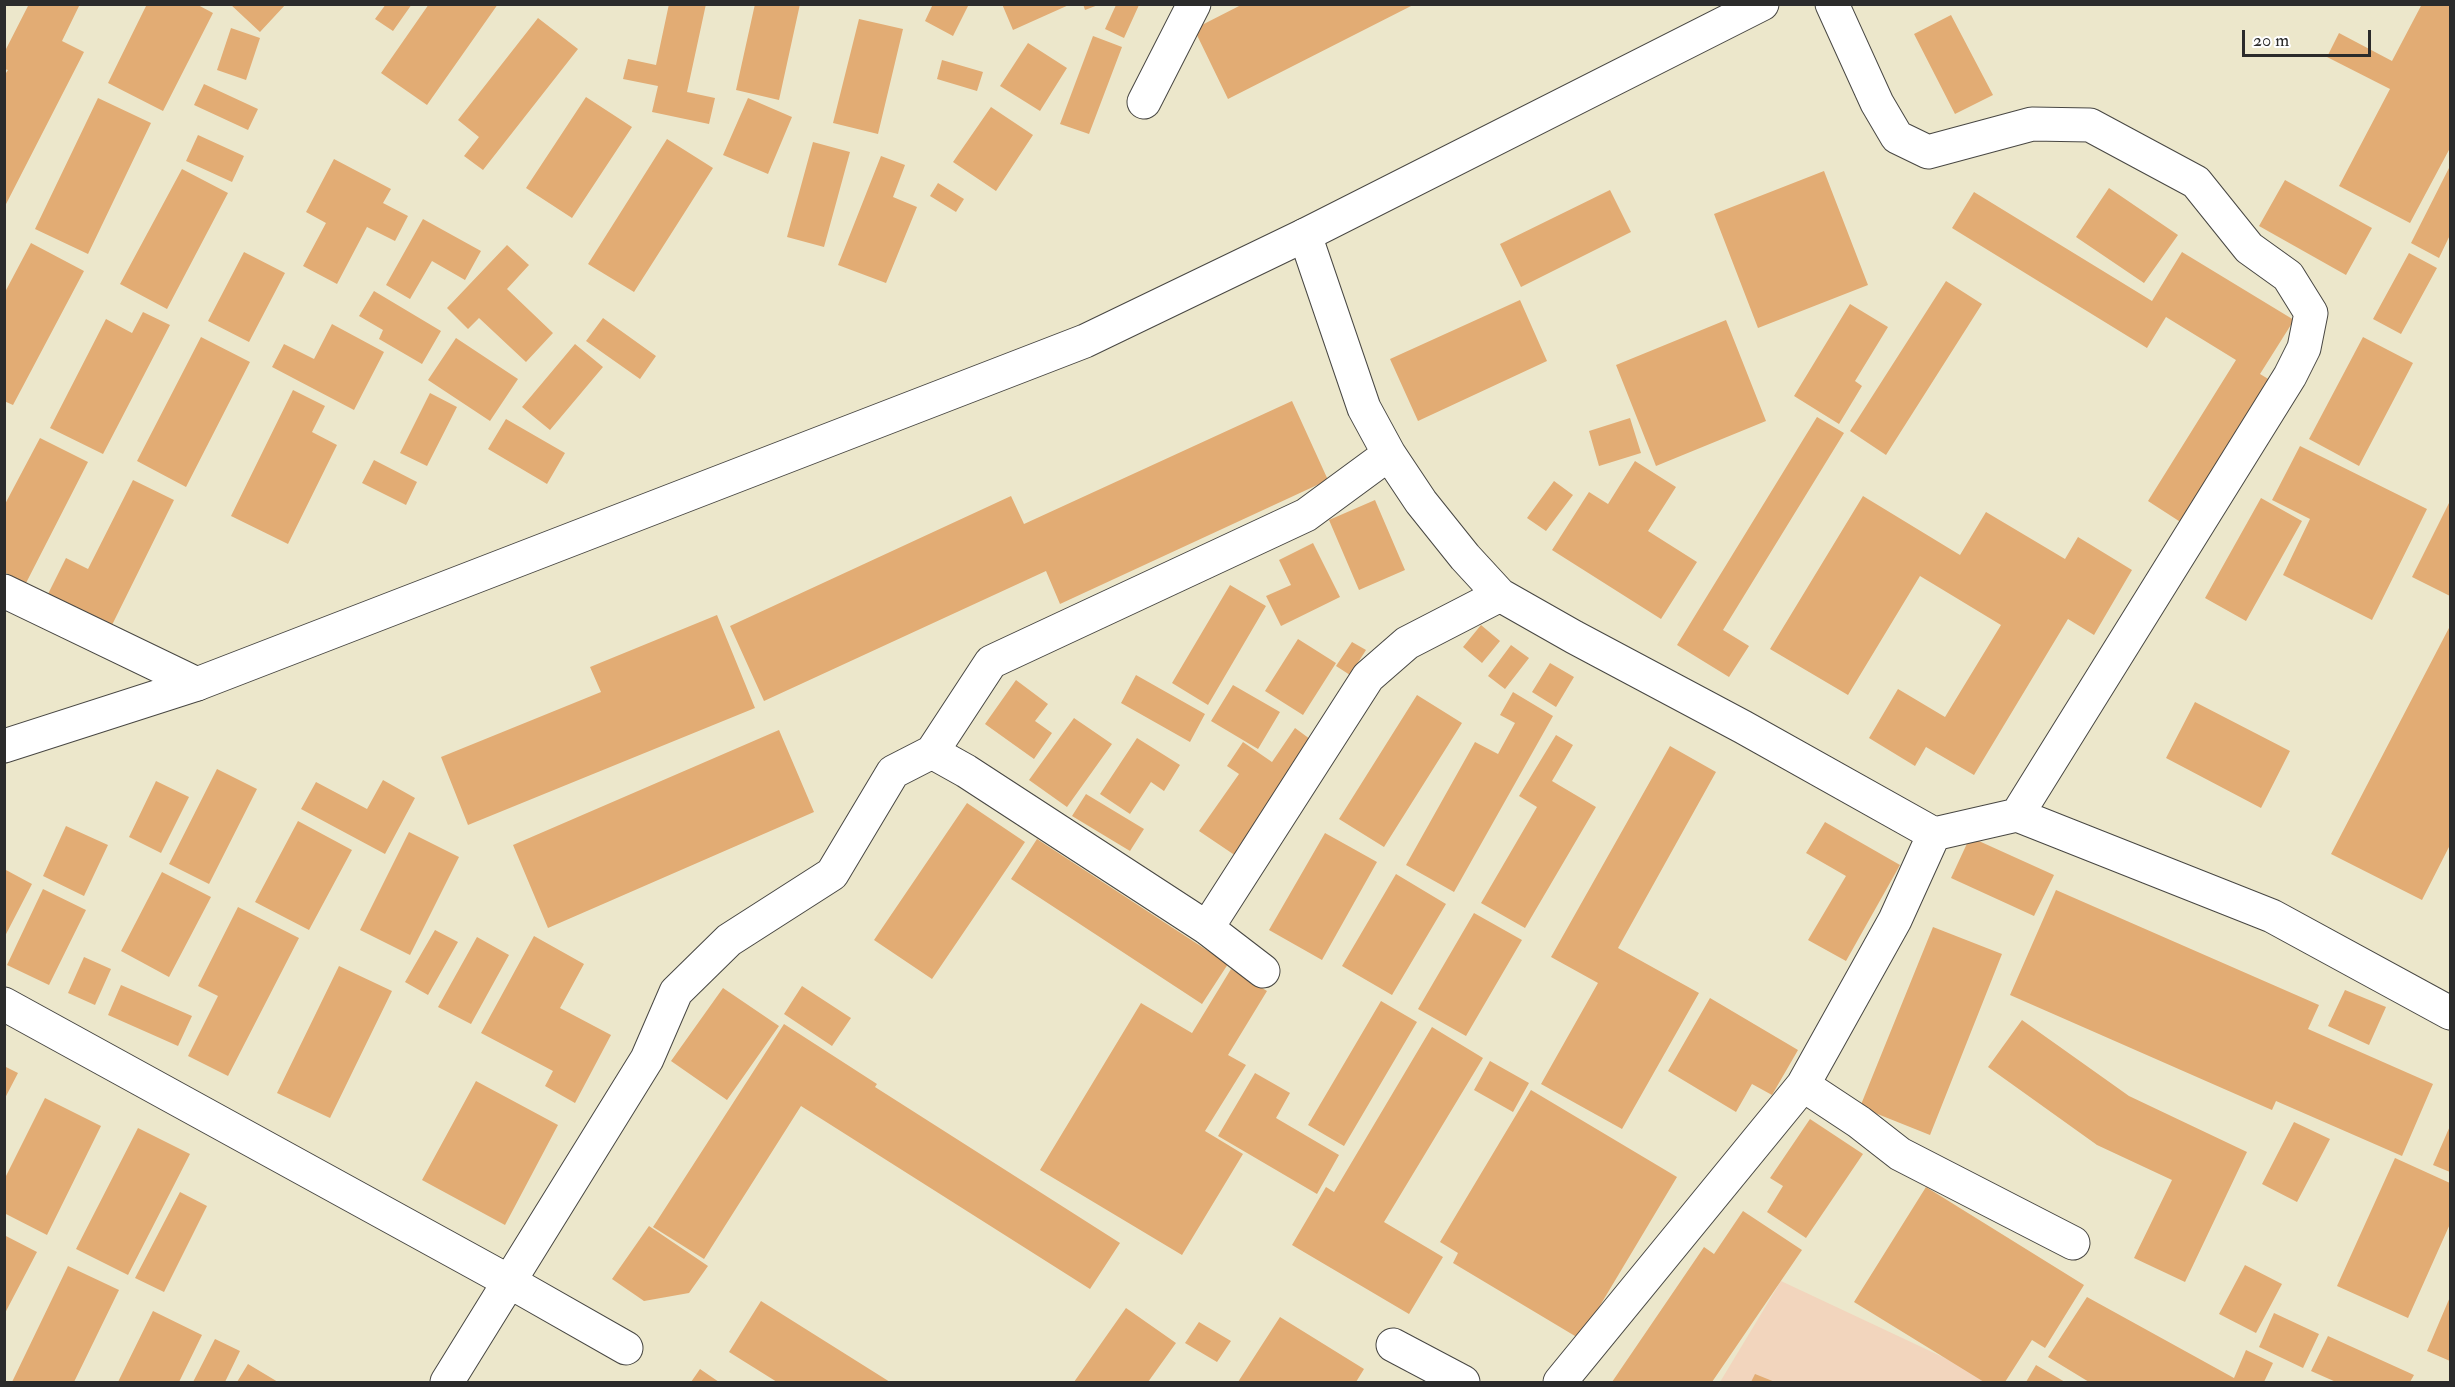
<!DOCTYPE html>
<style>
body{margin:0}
#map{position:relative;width:2455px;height:1387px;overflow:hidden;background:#ece7cb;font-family:"IM FELL Double Pica",serif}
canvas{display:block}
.frame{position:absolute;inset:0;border:6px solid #2b2b2b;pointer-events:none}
.scale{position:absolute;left:2242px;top:30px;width:129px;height:27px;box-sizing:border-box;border:3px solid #2b2b2b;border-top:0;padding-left:8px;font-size:18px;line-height:21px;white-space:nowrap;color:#2b2b2b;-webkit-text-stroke:4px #fff;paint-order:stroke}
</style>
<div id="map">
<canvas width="2455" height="1387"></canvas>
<div class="frame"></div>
<div class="scale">20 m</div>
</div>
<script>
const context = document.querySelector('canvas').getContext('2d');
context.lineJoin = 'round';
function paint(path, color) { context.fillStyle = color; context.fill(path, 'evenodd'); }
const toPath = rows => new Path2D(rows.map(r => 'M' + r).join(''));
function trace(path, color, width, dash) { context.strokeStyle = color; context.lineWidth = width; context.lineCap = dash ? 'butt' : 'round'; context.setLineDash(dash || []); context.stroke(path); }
paint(toPath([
 [1781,1281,1996,1382,1720,1382]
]), '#f2d5bd');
paint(toPath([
 [29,4,80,4,62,41,84,52,4,208,4,76,8,70,4,69,4,53],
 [147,4,196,4,213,13,163,111,108,83],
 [230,4,286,4,260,32],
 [386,4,412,4,393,31,375,19],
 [429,4,498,4,427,105,381,73],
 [669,4,706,4,687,92,715,98,709,124,652,112,658,86,623,79,628,59,656,65],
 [755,4,800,4,779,100,736,90],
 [933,4,969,4,953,36,925,21],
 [1002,4,1071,4,1013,30],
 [1083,4,1098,4,1098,5,1085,10],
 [1243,4,1415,4,1228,99,1194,29],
 [2422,4,2450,4,2450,148,2410,223,2339,186,2390,89,2327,57,2339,33,2392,61],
 [1116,5,1139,5,1124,38,1105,29],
 [1951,15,1993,95,1955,114,1914,34],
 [538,18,578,49,483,170,464,156,479,137,458,120],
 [859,19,903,29,878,134,833,123],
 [231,28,260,38,246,80,217,70],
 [1093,36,1122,47,1089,134,1060,124],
 [1028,43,1067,68,1040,111,1000,86],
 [942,60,983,72,977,91,937,79],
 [204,84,258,109,248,130,194,105],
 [586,97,632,127,572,218,526,188],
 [98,98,151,123,88,254,35,229],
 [748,98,792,117,768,174,723,155],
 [991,107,1033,135,996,191,953,162],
 [198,135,244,156,232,182,186,161],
 [667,139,713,168,634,292,588,264],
 [813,142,850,152,824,247,787,237],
 [881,156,905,165,893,197,917,207,886,283,838,265],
 [334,159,391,189,383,203,408,216,395,241,367,227,337,284,303,266,326,223,306,212],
 [2450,166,2450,235,2439,258,2411,243],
 [182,169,228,193,167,309,120,284],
 [1824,171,1868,285,1758,328,1714,214],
 [2285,180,2372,228,2346,275,2259,226],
 [938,183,964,199,956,212,930,196],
 [2109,188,2178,235,2144,283,2076,237],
 [1610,190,1631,232,1521,287,1500,244],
 [1974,192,2152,301,2182,252,2294,320,2260,374,2270,380,2182,523,2148,501,2236,360,2166,317,2147,348,1952,228],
 [423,219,481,251,465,280,432,261,410,299,386,285],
 [31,243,84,271,13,405,4,401,4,294],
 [507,245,529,265,507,289,553,333,526,362,479,318,468,329,447,308],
 [244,252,285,273,249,342,208,321],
 [2409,253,2437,268,2401,334,2373,319],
 [1946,281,1982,304,1886,455,1850,431],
 [374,291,441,331,422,364,379,339,383,330,359,316],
 [1520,300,1547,361,1418,421,1390,359],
 [1850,304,1888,327,1855,381,1862,386,1839,424,1794,396],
 [143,312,170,325,103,454,50,428,106,319,132,333],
 [603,318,656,356,640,379,586,341],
 [1726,320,1766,421,1656,466,1616,365],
 [332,324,384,352,354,410,272,367,284,344,314,359],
 [201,337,250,362,186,487,137,461],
 [2363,337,2413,363,2359,466,2309,439],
 [456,338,518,379,490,421,428,380],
 [575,344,603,367,550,430,522,407],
 [293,390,325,406,312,432,337,445,288,544,231,516],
 [430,393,457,407,427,466,400,453],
 [1292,401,1328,480,1060,604,1046,571,764,701,730,626,1011,496,1024,524],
 [1817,417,1844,433,1723,630,1749,646,1729,677,1677,645],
 [1630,418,1641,453,1599,466,1589,431],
 [506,419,565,453,547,484,488,449],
 [40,438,88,462,26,583,4,572,4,506],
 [2300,446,2427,509,2372,620,2283,575,2310,519,2272,500],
 [374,460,417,482,406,505,362,483],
 [1635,461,1676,487,1648,531,1697,562,1661,619,1552,550,1589,492,1608,504],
 [133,480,174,500,111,627,47,596,66,558,88,569],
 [1554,481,1573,495,1546,531,1527,518],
 [1863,496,1960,555,1986,512,2065,559,2078,537,2132,570,2094,635,2068,619,1974,775,1926,747,1915,766,1869,738,1898,689,1945,717,2001,625,1920,576,1848,695,1770,649],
 [2261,498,2302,521,2246,621,2205,598],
 [1375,500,1405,570,1359,590,1329,520],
 [2450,501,2450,596,2412,577],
 [1313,543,1340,597,1281,626,1266,596,1291,585,1279,560],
 [1230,585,1266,606,1208,705,1172,683],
 [717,615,755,708,468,825,441,757,601,692,590,667],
 [1481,625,1500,641,1482,663,1463,647],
 [2450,626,2450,845,2422,900,2331,854],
 [1298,639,1336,663,1303,715,1265,691],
 [1352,642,1366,650,1350,675,1336,666],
 [1511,645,1529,658,1505,689,1488,676],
 [1550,663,1574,677,1556,707,1532,692],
 [1136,675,1205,714,1190,742,1121,703],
 [1016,680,1048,704,1035,721,1052,733,1034,759,985,724],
 [1233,685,1280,712,1258,749,1211,721],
 [1513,692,1553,716,1454,892,1406,865,1475,742,1498,754,1515,723,1500,715],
 [1417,695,1462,723,1384,847,1339,819],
 [2195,702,2290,751,2261,808,2166,758],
 [1074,718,1112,744,1067,807,1029,780],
 [1295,728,1314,742,1236,856,1199,831,1239,774,1227,766,1243,742,1272,762],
 [779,730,814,812,548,928,513,845],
 [1556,735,1573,745,1552,781,1596,807,1525,928,1481,903,1537,807,1519,796],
 [1137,738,1180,765,1164,791,1151,782,1130,814,1100,794],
 [1670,746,1716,772,1618,948,1699,993,1622,1129,1541,1084,1598,983,1551,957],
 [217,769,257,789,209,884,169,864],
 [383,780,415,798,385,854,301,809,316,782,367,809],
 [156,781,189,797,161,853,129,837],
 [1086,794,1144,829,1130,851,1072,816],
 [967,803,1025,842,932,979,874,940],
 [298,821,352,850,309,930,255,902],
 [1825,822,1900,865,1846,961,1808,940,1846,876,1806,853],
 [66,826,108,845,84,896,43,876],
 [409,832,459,857,410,955,360,930],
 [1325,833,1377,862,1322,960,1269,930],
 [1970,837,2054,875,2034,916,1951,878],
 [1037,839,1228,964,1202,1004,1011,879],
 [6,870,32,884,4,938,4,873],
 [162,872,211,897,169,977,121,951],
 [1396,874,1446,904,1392,995,1342,966],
 [43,889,86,910,49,985,7,965],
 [2056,890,2319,1005,2308,1029,2433,1084,2402,1156,2276,1101,2272,1110,2010,995],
 [238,907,299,938,228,1076,188,1056,218,996,198,986],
 [1474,913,1522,940,1466,1036,1418,1009],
 [1933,927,2002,954,1930,1135,1860,1107],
 [435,930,458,942,428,995,405,982],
 [534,936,584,964,560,1008,611,1035,575,1103,545,1086,553,1071,481,1033],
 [477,937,509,955,471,1024,438,1007],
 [84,957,111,969,95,1005,68,993],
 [339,966,392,991,330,1118,277,1093],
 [1231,969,1267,991,1228,1055,1246,1065,1205,1131,1243,1154,1182,1255,1040,1170,1141,1003,1192,1033],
 [121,985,192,1016,178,1046,108,1015],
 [802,986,851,1018,832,1046,784,1014],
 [723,988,779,1026,727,1100,671,1061],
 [2345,990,2386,1007,2369,1045,2328,1026],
 [1710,998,1798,1050,1772,1095,1752,1084,1736,1112,1668,1071],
 [1381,1001,1417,1022,1344,1146,1308,1125],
 [2022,1020,2129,1096,2247,1152,2185,1282,2134,1258,2172,1180,2097,1145,1988,1067],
 [784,1024,877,1084,875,1087,1120,1243,1090,1289,801,1106,704,1259,653,1227],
 [1432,1027,1483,1058,1384,1222,1443,1257,1409,1314,1292,1245,1326,1187,1334,1192],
 [1490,1061,1529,1083,1513,1112,1474,1090],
 [4,1066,18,1073,4,1100],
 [1255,1073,1290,1093,1276,1118,1339,1155,1317,1194,1218,1136],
 [476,1081,558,1125,505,1225,422,1180],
 [1531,1090,1677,1177,1580,1339,1453,1263,1458,1253,1440,1242],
 [45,1098,101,1126,47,1235,4,1213,4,1180],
 [1810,1119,1863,1154,1806,1238,1767,1212,1783,1186,1770,1178],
 [2294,1122,2330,1139,2297,1202,2262,1184],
 [2450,1126,2450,1172,2433,1165],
 [138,1128,190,1154,128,1275,76,1249],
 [2395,1158,2450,1183,2450,1224,2408,1318,2337,1286],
 [1926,1187,2084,1285,2045,1348,2032,1340,2005,1382,1984,1382,1854,1302],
 [180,1192,207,1206,164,1292,135,1278],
 [1743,1211,1802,1250,1712,1382,1612,1382,1704,1247,1714,1254],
 [649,1226,708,1266,689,1293,644,1301,612,1279],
 [4,1235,37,1252,4,1315],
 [2245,1265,2282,1284,2256,1333,2219,1314],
 [68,1266,119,1290,74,1382,12,1382],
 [2087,1297,2234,1378,2246,1350,2273,1363,2264,1382,2089,1382,2048,1357],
 [2450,1297,2450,1361,2427,1351],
 [761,1301,890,1382,777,1382,729,1352],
 [1126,1308,1176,1343,1148,1382,1074,1382],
 [153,1311,202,1335,179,1382,118,1382],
 [2274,1313,2319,1334,2303,1368,2259,1347],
 [1280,1317,1364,1369,1356,1382,1238,1382],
 [1199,1322,1231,1341,1217,1362,1185,1343],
 [2328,1336,2414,1375,2410,1382,2336,1382,2311,1371],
 [215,1339,240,1351,225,1382,193,1382],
 [248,1364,278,1382,237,1382],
 [2036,1365,2065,1382,2026,1382],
 [700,1369,719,1382,691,1382],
 [1755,1374,1775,1382,1751,1382]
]), '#e2ac74');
const minor = toPath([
 [1832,4,1877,103,1897,137,1928,152,2032,124,2090,125,2196,182,2249,248,2288,276,2311,313,2304,348,2290,376,2017,815],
 [1144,102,1194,4],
 [1305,235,1364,408,1389,454,1421,502,1465,557,1500,595,1574,637,1743,727,1934,834,1895,920,1803,1085,1560,1382],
 [4,591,197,684],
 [932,752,991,662,1306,515,1389,454],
 [1934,834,2017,815,2272,916,2450,1013],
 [1207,928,1368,677,1407,643,1500,595],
 [4,1004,510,1282,626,1348],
 [1803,1085,1859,1122,1900,1154,2073,1243],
 [1393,1345,1463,1382],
 [447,1382,647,1059,676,992,729,940,832,874,893,772,932,752,966,771,1207,928,1263,971]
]);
const major = toPath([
 [4,746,197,684,1085,341,1305,235,1762,4]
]);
trace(minor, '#484743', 35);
trace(major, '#484743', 35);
trace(minor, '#fff', 33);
trace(major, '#fff', 33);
</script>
